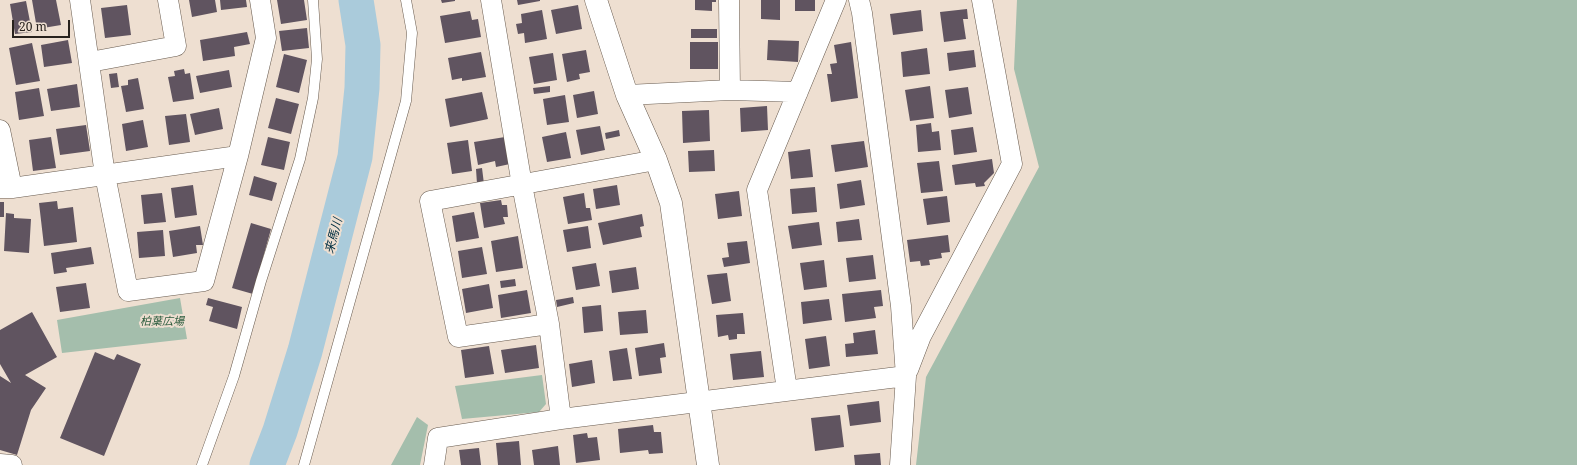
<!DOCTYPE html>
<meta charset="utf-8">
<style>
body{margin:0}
#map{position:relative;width:1577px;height:465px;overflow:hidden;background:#eedfd1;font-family:"Noto Serif",serif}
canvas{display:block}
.scale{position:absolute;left:12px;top:20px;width:58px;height:18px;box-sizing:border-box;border:2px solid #28221d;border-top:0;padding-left:5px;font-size:12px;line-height:14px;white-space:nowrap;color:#28221d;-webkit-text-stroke:3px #eedfd1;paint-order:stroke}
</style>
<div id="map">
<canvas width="1577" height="465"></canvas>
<div class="scale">20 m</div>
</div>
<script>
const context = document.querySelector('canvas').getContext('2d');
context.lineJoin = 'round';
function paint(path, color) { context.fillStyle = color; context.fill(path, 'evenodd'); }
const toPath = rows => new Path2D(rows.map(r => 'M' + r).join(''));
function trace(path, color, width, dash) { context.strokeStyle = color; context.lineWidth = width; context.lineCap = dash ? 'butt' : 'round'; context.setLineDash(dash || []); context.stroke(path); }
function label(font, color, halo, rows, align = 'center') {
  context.font = font + ' "Noto Serif","Noto Sans JP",serif'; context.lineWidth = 4; context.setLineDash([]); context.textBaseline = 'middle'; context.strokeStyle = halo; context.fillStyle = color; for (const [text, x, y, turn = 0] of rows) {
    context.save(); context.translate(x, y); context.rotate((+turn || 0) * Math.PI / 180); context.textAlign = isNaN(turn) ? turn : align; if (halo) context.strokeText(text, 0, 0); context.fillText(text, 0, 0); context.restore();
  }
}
paint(toPath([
 [1017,0,1577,0,1577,465,916,465,926,377,1039,167,1014,69],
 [180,298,187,339,62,353,57,320],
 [542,375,546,404,539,412,462,419,455,386],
 [417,417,428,425,420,465,391,465]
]), '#a4beac');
trace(toPath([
 [267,465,280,431,305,351,355,157,362,88,363,45,356,0]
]), '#aacbdb', 35);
paint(toPath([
 [32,0,56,0,61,25,37,29],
 [189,0,215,0,217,12,192,17],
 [220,0,246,0,247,7,221,10],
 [277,0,304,0,307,20,281,24],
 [441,0,455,0,455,1,442,3],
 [517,0,540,0,540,1,518,5],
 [695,0,716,0,716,2,712,2,712,11,695,10],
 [761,0,780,0,780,20,761,19],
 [795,0,815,0,815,11,795,11],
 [26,1,32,32,15,34,10,4],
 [127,5,131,35,105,38,101,8],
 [578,5,582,29,556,34,551,10],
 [967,9,968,19,963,19,966,39,944,42,940,12],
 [542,10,547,39,525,43,524,33,518,34,516,24,522,23,521,14],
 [921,10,923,31,893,35,890,14],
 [470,11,472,20,478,19,481,37,445,43,440,16],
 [307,28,309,48,282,51,279,31],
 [691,29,717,29,717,38,691,38],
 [247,32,250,44,234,47,235,56,203,61,200,40],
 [68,40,72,63,44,67,41,45],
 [768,40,799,41,798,62,767,60],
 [690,42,718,42,718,69,690,69],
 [851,42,858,98,831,102,827,74,832,74,830,64,837,63,834,45],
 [32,43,40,81,16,85,9,48],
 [927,48,930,74,903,77,901,52],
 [586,50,590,72,579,74,580,79,567,82,562,54],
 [974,50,976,67,949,71,947,53],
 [481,52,486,77,462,81,462,78,452,80,448,58],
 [553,53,557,80,534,84,529,57],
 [284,54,307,60,299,93,276,87],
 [184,69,185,74,190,73,194,99,173,102,168,77,175,76,174,71],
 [229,70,232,87,200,93,196,76],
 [117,73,119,87,111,88,109,74],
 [138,78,144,109,126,112,121,86,128,85,128,80],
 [77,84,80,107,51,111,47,89],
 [550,86,550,92,534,94,533,88],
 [930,86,934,118,910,121,905,90],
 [968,87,972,114,949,118,945,90],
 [39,88,44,116,19,120,15,92],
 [594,91,598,114,577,118,573,95],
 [482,92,488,119,450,127,445,99],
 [565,95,569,122,547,125,543,99],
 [276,98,299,104,291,134,268,128],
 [767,106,768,130,741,132,740,108],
 [219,108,223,129,195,135,190,114],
 [709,110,710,141,683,143,682,111],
 [186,114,190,142,169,145,165,116],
 [143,120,148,147,126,151,122,124],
 [931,123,932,132,939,131,941,150,918,152,916,125],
 [86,125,90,151,60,155,56,129],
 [600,126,605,150,581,155,576,130],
 [973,127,977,152,954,155,951,130],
 [619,130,620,136,606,139,605,133],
 [566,132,571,158,547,162,542,137],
 [51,137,56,168,33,171,29,140],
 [268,137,290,142,284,170,261,165],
 [505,137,510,164,496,167,495,161,478,165,474,142],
 [468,140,472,171,452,174,447,143],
 [864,141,868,167,835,172,831,145],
 [810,149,813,177,791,179,788,152],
 [714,150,715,171,689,172,688,151],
 [992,159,994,173,984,183,985,186,976,187,975,183,955,185,952,165],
 [939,161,943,191,921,193,917,163],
 [482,168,484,184,477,184,476,169],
 [254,176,277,183,272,201,249,195],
 [861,180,865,205,840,209,837,184],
 [193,185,197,215,175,218,171,188],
 [617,185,620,205,596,209,593,189],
 [815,187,817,212,792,214,790,189],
 [739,191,742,216,718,219,715,194],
 [162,193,166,222,144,224,141,195],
 [584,193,586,208,590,208,592,220,568,224,563,197],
 [947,196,950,222,927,225,923,199],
 [501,200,502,205,507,205,508,217,503,217,505,224,484,228,480,203],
 [57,201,58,209,73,207,77,242,44,246,39,203],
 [0,202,4,202,4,217,0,217],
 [474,212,479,238,456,242,452,216],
 [6,213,14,214,14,218,31,219,29,253,4,251],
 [642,214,644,226,640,227,642,237,603,245,598,223],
 [859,219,862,240,838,242,836,222],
 [819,222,822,245,792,249,788,226],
 [251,223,271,229,253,294,232,288],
 [200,226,203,245,196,245,197,253,173,257,169,231],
 [588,226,591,248,567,252,563,230],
 [163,230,165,256,139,258,137,232],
 [948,235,950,252,941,253,942,258,929,260,930,265,921,266,920,261,910,262,907,240],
 [518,236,523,268,496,272,491,241],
 [747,241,750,263,724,267,722,258,729,257,727,243],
 [91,247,94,264,66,268,67,272,54,274,51,253],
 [482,247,487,274,462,278,458,251],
 [873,255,876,279,849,282,846,258],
 [824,260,827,287,804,290,800,263],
 [596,263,600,286,576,290,572,267],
 [636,267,639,289,612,293,609,271],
 [727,273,731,301,712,304,707,275],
 [515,279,516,286,501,288,500,281],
 [86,283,90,308,60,312,56,287],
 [489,284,493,308,466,313,462,289],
 [527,290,531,313,501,318,498,295],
 [881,290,883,306,874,307,876,318,845,322,842,294],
 [573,297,574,303,557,307,556,300],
 [208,298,242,307,237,329,209,321,213,307,206,305],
 [829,299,832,320,803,324,801,302],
 [601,305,603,331,584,333,582,307],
 [646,310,648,333,620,335,618,312],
 [32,312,57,357,25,375,46,388,31,410,17,455,0,450,0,376,11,383,0,364,0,330],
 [743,313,745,334,737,334,737,339,729,340,728,335,718,337,716,315],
 [875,330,878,354,846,357,845,344,854,343,853,333],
 [826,336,830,366,809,369,805,339],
 [664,343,666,357,660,358,662,373,639,376,635,348],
 [536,345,539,368,505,373,501,350],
 [489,346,494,374,465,378,461,350],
 [627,348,632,379,613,381,609,351],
 [761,351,764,377,733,380,730,354],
 [95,352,114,360,117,354,141,364,104,456,60,438],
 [592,360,595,383,572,387,569,364],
 [879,401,881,422,850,426,847,405],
 [840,415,844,447,815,451,811,418],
 [653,425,654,432,661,432,663,453,649,454,648,450,620,453,618,429],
 [587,433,588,438,597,437,600,460,576,463,573,435],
 [519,441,521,465,498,465,496,443],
 [558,446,560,465,534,465,532,450],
 [479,448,481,465,461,465,459,450],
 [880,453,881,465,855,465,854,455]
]), '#605460');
const service = toPath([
 [202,465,234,376,261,281,300,159,313,98,317,59,313,0],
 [304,465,406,101,412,33,406,0]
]);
const minor = toPath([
 [80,0,105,175,128,291,204,281,238,156,266,38,260,0],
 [491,0,522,185,549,324,561,419],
 [729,0,730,90],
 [859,0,862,13,901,306,906,376,900,465],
 [90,62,176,46,168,0],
 [627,95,730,90,798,92],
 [0,130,12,188],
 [0,188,12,188,238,156],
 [549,324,458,337,430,201,656,160],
 [908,370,921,336,1012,164,982,0],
 [787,390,757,190,836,0],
 [0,464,12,465],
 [434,465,438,438,561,419,906,376]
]);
const tertiary = toPath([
 [596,0,627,95,656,160,671,203,708,465]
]);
trace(service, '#685b4f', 11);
trace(minor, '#685b4f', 21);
trace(tertiary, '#685b4f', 23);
trace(service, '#fff', 10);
trace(minor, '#fff', 20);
trace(tertiary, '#fff', 22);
label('italic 11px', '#2c5c3e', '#eedfd1', [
 ["柏葉広場",162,322]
]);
label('italic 12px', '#002e41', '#eedfd1', [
 ["来馬川",334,236,-75]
]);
</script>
